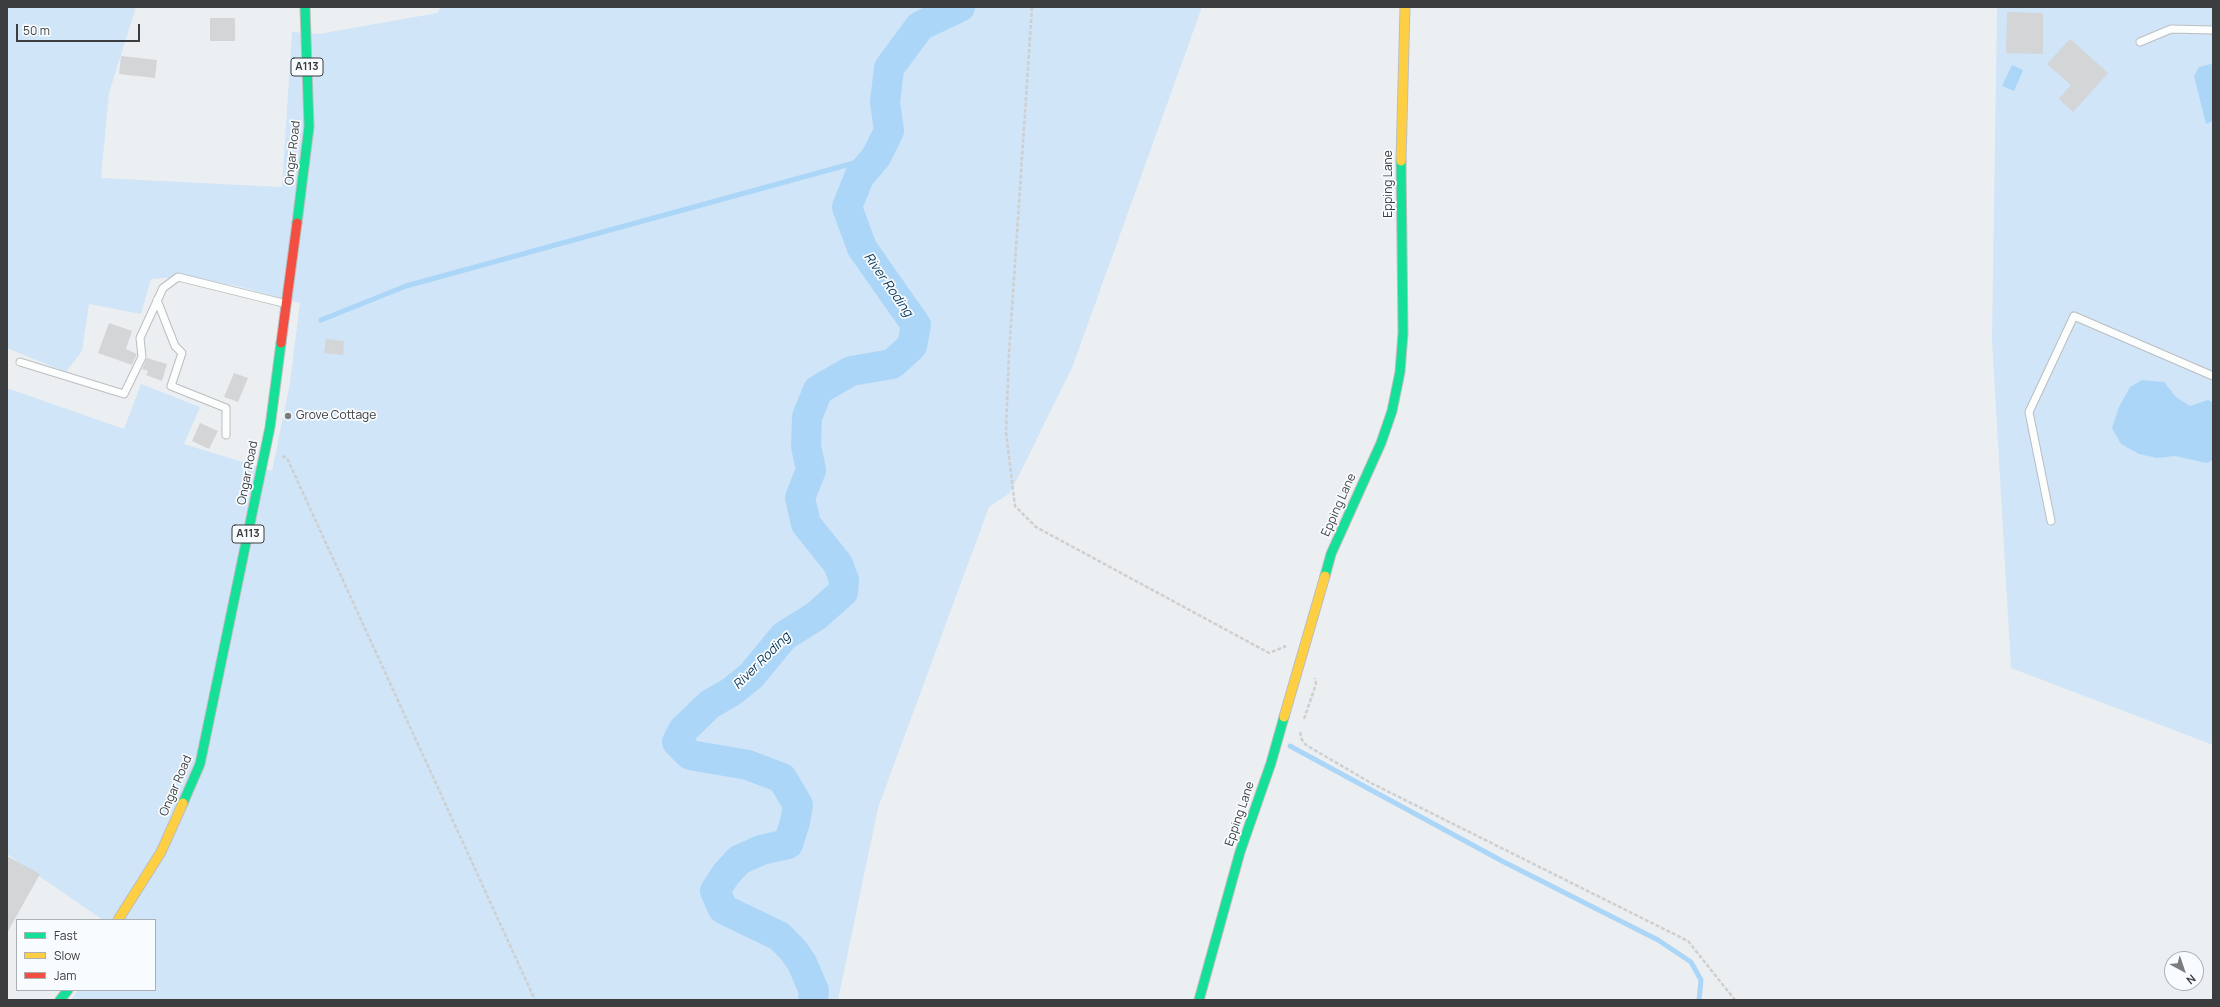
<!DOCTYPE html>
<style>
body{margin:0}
#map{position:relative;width:2220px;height:1007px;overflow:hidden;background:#eceff1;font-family:Manrope,sans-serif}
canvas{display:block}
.frame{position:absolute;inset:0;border:8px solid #3b3d3f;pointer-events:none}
.legend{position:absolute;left:16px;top:919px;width:140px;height:72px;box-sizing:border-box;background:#f9fcff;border:1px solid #adb0b2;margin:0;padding:5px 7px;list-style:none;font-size:12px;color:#3b3d3f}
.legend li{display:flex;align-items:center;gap:8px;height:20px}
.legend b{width:20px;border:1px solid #adb0b2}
.north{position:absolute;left:2164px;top:951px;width:40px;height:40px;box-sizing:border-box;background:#f9fcff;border:1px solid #adb0b2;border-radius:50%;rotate:140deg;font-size:11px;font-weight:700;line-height:16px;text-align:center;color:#3b3d3f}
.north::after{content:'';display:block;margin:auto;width:14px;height:18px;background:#797b7d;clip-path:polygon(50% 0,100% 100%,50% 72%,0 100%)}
.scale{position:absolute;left:16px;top:24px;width:124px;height:18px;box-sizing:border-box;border:2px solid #3b3d3f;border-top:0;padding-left:5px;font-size:12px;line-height:14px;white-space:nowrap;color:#3b3d3f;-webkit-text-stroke:3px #f9fcff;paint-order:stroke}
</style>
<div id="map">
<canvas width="2220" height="1007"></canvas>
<div class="frame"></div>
<ul class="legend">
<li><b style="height:5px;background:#16e098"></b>Fast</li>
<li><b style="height:5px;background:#ffcf43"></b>Slow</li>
<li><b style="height:5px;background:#f24e42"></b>Jam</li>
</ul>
<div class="north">N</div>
<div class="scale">50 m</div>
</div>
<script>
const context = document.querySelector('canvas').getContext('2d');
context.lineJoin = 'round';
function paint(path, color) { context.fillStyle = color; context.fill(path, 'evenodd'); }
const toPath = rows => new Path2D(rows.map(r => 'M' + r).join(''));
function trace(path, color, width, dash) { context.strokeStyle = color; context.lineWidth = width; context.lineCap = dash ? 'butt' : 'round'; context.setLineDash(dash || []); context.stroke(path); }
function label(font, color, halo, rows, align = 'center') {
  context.font = font + ' Manrope,sans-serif'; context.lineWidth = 3.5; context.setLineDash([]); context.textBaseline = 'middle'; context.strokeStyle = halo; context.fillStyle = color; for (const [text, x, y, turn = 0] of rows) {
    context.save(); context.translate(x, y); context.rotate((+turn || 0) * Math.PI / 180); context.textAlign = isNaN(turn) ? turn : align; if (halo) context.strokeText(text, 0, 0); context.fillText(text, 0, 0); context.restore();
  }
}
paint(toPath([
 [7,7,136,7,109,93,101,178,282,187,292,32,319,34,437,13,441,7,1202,7,1072,368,1010,493,989,507,878,808,838,1000,71,1000,78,990,155,990,155,920,103,920,7,854,7,388,124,429,141,384,200,407,184,444,272,471,290,383,300,303,233,285,178,277,151,279,141,314,89,304,82,351,66,372,7,348],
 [1997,7,2213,7,2213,745,2011,668,1992,340]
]), '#d0e5f7');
paint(toPath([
 [2211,64,2213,64,2213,121,2206,124,2194,76,2199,67],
 [2012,65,2023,70,2014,91,2002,86],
 [2142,380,2164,382,2176,397,2190,406,2208,400,2213,402,2213,460,2207,463,2175,456,2157,458,2139,454,2121,444,2112,428,2119,407,2130,387]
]), '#acd6f7');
trace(toPath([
 [321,320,406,286,876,157],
 [1290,746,1502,861,1658,940,1691,962,1701,980,1699,1000]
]), '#acd6f7', 5);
trace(toPath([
 [813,1000,814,991,802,963,793,950,779,936,723,909,715,891,726,874,739,860,761,850,788,844,795,822,798,805,782,778,748,765,690,755,677,742,683,730,710,704,731,692,751,676,784,636,816,616,843,592,844,580,838,564,806,524,800,498,811,470,806,446,807,417,818,390,851,371,892,364,912,346,916,325,862,248,847,207,859,177,876,157,889,131,885,102,889,68,920,26,960,7]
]), '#acd6f7', 30);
paint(toPath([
 [2007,12,2043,13,2043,54,2006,53],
 [210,18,235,18,235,41,210,41],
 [2070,39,2108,73,2073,112,2059,99,2071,85,2047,64],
 [121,56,157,60,155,78,119,74],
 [109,323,132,331,126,349,137,354,132,365,98,353],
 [326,339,344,341,343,355,324,353],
 [147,358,167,364,162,381,146,375,148,371,142,369],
 [234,373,248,378,238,402,224,397],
 [200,423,218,431,209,449,192,441],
 [7,856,40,874,7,933]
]), '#d3d5d7');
const lane = toPath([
 [2140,42,2171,29,2213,30],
 [157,300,175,346,182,353,171,386,226,408,226,435],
 [20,362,124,394,142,357,140,338,163,288,178,277,283,303],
 [2051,521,2029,412,2074,316,2213,376]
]);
const fast = toPath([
 [297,223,309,127,305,7],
 [1325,576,1331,554,1381,443,1392,411,1400,372,1403,333,1401,161],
 [183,803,200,764,270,427,281,343],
 [60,1000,68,990],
 [1199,1000,1240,852,1271,763,1284,717]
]);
const slow = toPath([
 [1401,161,1405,7],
 [1284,717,1325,576],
 [118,920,161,852,183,803]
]);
const jam = toPath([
 [281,343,297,223]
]);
trace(lane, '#bbbec0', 9);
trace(fast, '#bbbec0', 11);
trace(slow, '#bbbec0', 11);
trace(jam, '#bbbec0', 11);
trace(toPath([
 [1032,7,1009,353,1006,432,1015,506,1036,527,1269,653,1286,646],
 [282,456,287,458,535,1000],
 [1304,719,1316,684,1315,678],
 [1300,732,1302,740,1306,745,1371,783,1688,941,1735,1000]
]), '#cecfd0', 2.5, [4, 2]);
trace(lane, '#fcfdfd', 7);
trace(fast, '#16e098', 9);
trace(slow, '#ffcf43', 9);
trace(jam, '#f24e42', 9);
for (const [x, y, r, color] of [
 [288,416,4,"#797b7d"]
]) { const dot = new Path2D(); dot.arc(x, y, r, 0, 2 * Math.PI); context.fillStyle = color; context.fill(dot); trace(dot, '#f9fcff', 1.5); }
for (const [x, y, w] of [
 [307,67,32],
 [248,534,32]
]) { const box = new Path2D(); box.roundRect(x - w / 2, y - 9, w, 18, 3); context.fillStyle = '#f9fcff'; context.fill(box); trace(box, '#3b3d3f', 1); }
label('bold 11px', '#3b3d3f', null, [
 ["A113",307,67],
 ["A113",248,534]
]);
label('12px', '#3b3d3f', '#f9fcff', [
 ["Ongar Road",293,153,-84],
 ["Epping Lane",1389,184,-90],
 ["Ongar Road",248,473,-79],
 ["Epping Lane",1339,505,-66],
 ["Ongar Road",176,786,-67],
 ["Epping Lane",1240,814,-71]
]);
label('12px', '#3b3d3f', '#f9fcff', [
 ["Grove Cottage",296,416]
], 'left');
label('italic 13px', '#043251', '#f9fcff', [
 ["River Roding",888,285,55],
 ["River Roding",762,661,-45]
]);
</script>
